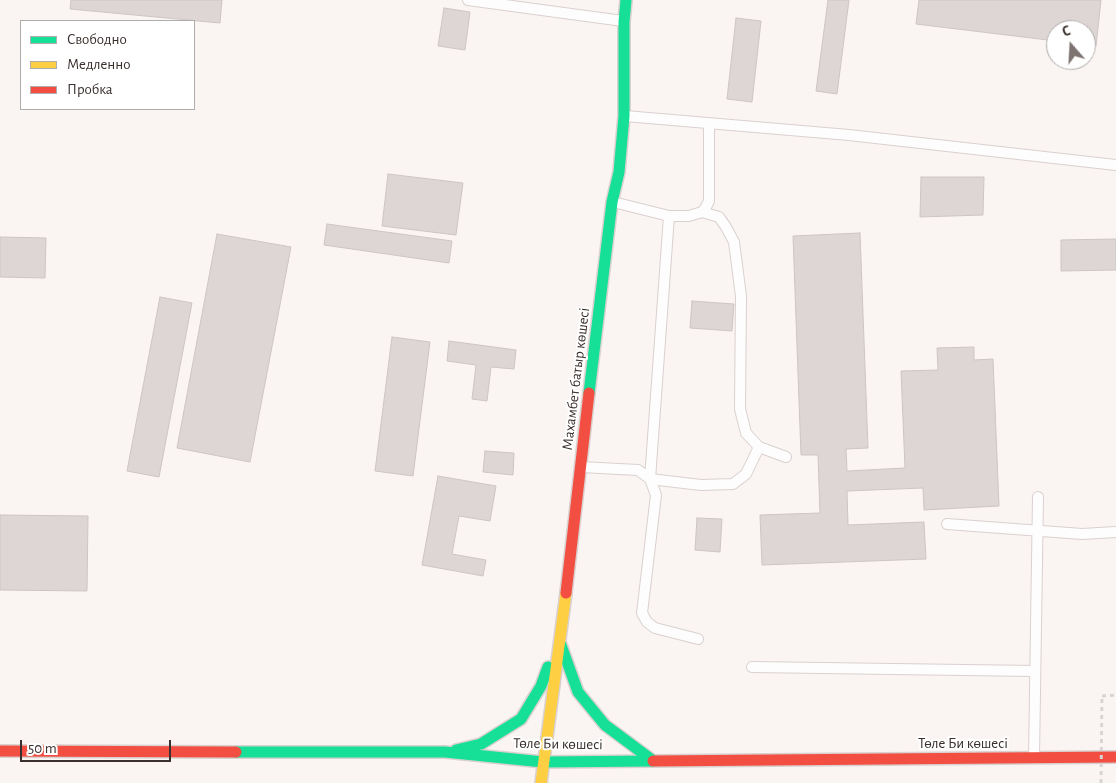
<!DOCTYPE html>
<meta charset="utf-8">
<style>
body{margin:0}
#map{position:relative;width:1116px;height:783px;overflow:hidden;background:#faf4f2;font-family:"Alegreya Sans",sans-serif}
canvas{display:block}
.legend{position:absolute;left:20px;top:20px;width:175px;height:90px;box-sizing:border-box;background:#fff;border:1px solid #b0acab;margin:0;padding:6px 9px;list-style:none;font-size:15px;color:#392f2c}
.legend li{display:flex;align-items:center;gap:10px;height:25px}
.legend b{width:25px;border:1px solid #b0acab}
.north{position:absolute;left:1046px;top:20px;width:50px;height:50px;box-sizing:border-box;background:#fff;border:1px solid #b0acab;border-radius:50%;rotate:341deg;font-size:14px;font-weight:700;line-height:20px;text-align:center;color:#392f2c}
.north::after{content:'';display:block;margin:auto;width:18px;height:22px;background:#7d7471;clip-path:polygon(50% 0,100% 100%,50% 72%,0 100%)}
.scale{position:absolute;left:20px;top:740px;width:151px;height:22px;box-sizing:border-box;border:2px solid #392f2c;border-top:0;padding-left:6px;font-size:15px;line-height:18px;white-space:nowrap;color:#392f2c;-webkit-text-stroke:4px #fff;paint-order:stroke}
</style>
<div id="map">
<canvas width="1116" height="783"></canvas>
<ul class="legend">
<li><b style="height:6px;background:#16e098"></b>Свободно</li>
<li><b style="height:6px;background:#ffcf43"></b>Медленно</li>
<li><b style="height:6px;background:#f24e42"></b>Пробка</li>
</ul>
<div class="north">С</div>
<div class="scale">50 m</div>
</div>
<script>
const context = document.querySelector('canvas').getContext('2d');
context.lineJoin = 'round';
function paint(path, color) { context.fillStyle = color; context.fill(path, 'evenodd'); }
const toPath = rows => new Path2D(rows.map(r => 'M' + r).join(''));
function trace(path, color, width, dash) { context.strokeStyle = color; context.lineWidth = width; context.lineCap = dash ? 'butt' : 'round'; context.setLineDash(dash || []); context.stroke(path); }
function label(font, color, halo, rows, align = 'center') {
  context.font = font + ' "Alegreya Sans",sans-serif'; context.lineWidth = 4; context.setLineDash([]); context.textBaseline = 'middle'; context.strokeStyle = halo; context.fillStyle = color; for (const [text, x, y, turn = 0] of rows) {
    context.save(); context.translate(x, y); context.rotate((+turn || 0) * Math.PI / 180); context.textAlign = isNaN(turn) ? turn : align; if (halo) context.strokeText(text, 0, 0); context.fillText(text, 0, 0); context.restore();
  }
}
const building = toPath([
 [71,0,222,0,220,23,70,9,71,0],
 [828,0,849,0,837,94,816,91,828,0],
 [919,0,1101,0,1096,46,1086,44,1086,30,1056,30,1056,41,916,24,919,0],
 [444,8,470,12,465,50,438,46,444,8],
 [736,18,761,21,752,102,727,99,736,18],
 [388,174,463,183,456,235,382,226,388,174],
 [921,177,984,177,983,215,920,217,921,177],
 [327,224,452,241,449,263,324,245,327,224],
 [860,233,868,448,846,449,847,471,905,468,901,371,938,370,937,348,974,347,974,360,993,359,999,506,924,510,923,488,847,491,848,525,924,522,926,559,762,565,760,515,820,513,818,455,801,455,793,236,860,233],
 [217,234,291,247,250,462,177,448,217,234],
 [0,237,46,238,45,278,0,277,0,237],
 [1116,239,1116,270,1061,271,1061,240,1116,239],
 [160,297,192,303,159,477,127,471,160,297],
 [692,301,734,304,732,331,690,328,692,301],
 [392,337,430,342,413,476,375,471,392,337],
 [449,341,516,350,514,369,491,367,487,401,472,399,476,365,447,361,449,341],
 [485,451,514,453,513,475,483,472,485,451],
 [438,476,496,486,490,521,459,516,452,554,486,560,483,576,422,565,438,476],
 [0,515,88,516,87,591,0,590,0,515],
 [697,518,722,519,720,552,695,550,697,518]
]);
paint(building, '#ded6d4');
trace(building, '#ccc5c3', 1);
const lane = toPath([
 [468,0,623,21],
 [625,116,849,135,1116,165],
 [613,202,669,216,689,216,702,212,706,207,709,201,709,124],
 [702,212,719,217,726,227,734,242,741,296,740,409,746,433,759,447,786,457],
 [669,216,650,479,701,485,733,484,746,474,759,447],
 [581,467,638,470,650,479,656,495,642,613,647,622,655,628,698,639],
 [947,524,1082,534,1116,532],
 [752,667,1035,671],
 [1034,757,1038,497]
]);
const fast = toPath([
 [589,393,612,202,619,172,624,116,624,22,626,0],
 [561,645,578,692,605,725,652,760],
 [456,750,481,744,521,719,541,686,548,667],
 [236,752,445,752,543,762,653,761]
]);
const slow = toPath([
 [541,783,566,593]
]);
const jam = toPath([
 [566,593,589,393],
 [0,751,236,752],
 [653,761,1116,757]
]);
trace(lane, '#d9d1cf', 12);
trace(fast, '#d9d1cf', 14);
trace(slow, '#d9d1cf', 14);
trace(jam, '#d9d1cf', 14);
trace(toPath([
 [1102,696,1116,695]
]), '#d8d4d3', 3, [4, 4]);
trace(lane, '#fefdfd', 10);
trace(fast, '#16e098', 11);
trace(slow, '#ffcf43', 11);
trace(jam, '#f24e42', 11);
trace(toPath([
 [1101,783,1102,696]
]), '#d8d4d3', 3, [4, 4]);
label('15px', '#392f2c', '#fff', [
 ["Махамбет батыр көшесі",576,379,-83],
 ["Төле Би көшесі",963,743],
 ["Төле Би көшесі",558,744,1]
]);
</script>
